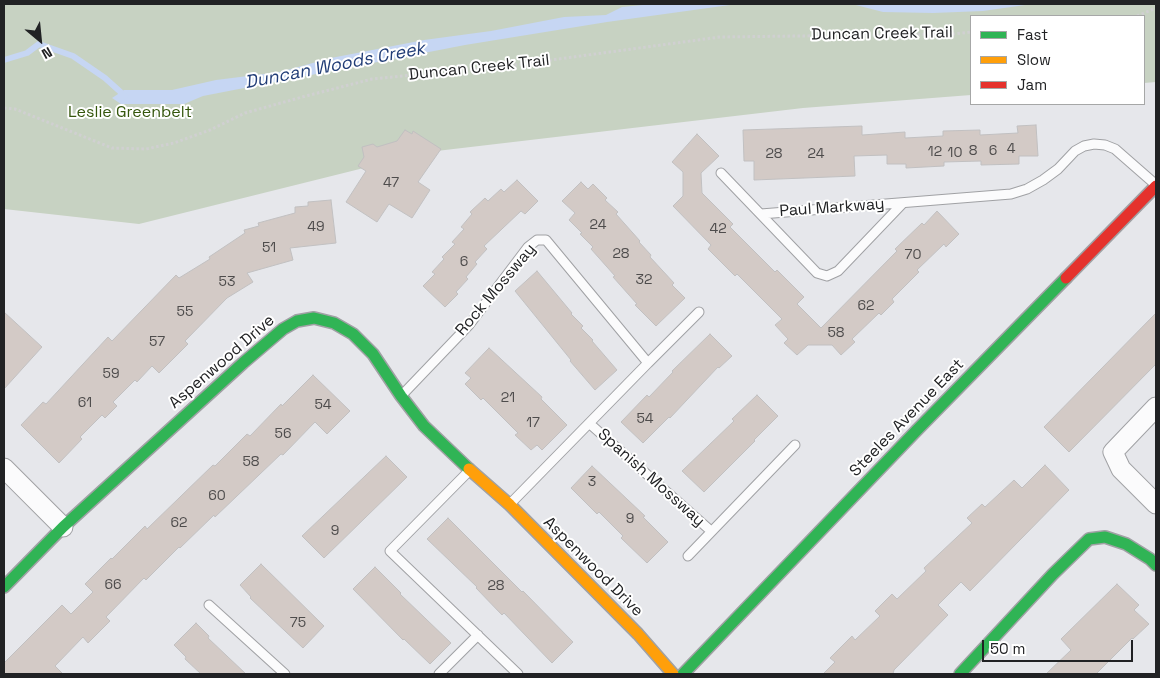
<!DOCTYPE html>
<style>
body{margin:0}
#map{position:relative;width:1160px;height:678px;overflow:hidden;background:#e6e7eb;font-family:"Space Grotesk",sans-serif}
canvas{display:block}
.frame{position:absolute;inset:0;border:5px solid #212224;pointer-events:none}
.legend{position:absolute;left:970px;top:15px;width:175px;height:90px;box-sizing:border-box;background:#fff;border:1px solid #a6a7a7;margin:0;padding:6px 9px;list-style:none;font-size:15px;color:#212224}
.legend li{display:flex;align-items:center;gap:10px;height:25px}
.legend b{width:25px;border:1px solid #a6a7a7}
.north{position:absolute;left:15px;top:15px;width:50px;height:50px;-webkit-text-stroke:4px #fff;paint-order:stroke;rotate:152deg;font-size:14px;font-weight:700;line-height:20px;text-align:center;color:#212224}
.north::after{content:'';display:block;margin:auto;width:18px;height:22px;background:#212224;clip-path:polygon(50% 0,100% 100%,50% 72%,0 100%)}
.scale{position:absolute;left:982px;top:640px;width:151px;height:22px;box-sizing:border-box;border:2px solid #212224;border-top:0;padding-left:6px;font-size:15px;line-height:18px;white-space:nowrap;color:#212224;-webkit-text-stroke:4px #fff;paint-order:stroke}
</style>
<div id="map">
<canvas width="1160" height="678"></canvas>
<div class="frame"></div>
<ul class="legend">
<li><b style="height:6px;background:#30b455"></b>Fast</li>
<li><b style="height:6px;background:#ff9f0a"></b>Slow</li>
<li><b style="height:6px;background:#e5322d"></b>Jam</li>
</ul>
<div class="north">N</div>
<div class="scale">50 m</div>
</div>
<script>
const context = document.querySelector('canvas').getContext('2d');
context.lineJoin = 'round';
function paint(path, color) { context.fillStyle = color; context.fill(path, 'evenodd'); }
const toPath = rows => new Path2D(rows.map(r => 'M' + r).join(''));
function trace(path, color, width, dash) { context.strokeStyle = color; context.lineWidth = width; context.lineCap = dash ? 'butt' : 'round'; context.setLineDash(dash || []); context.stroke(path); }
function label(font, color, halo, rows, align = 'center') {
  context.font = font + ' "Space Grotesk",sans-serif'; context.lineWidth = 4; context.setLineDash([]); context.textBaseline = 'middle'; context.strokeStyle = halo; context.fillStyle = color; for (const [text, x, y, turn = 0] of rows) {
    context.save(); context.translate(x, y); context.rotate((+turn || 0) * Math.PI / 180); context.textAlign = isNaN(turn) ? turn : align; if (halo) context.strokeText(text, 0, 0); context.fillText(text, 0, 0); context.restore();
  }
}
paint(toPath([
 [4,4,1156,4,1156,82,1144,83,1144,16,971,16,971,95,803,108,428,152,139,224,4,209]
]), '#c7d2c2');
paint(toPath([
 [653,4,737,4,607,22,465,45,203,96,184,104,121,104,112,98,124,90,172,90,216,80,280,72,331,58,424,40,491,31,564,17,606,15,622,7],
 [822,4,1032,4,983,11,933,13,883,12,852,4]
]), '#c6d6f3');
trace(toPath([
 [4,60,27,53,39,44,73,56,105,78,125,96]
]), '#c6d6f3', 6);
const building = toPath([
 [1036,125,1038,156,1019,156,1019,164,981,165,981,161,944,162,944,166,906,168,906,164,887,164,887,155,854,156,855,176,754,180,754,161,744,161,743,130,862,126,862,135,905,132,905,138,943,136,943,131,980,130,980,135,1018,133,1017,126,1036,125],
 [405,130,412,134,413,131,441,149,418,182,430,190,412,218,389,204,377,222,346,202,366,171,358,166,364,157,362,147,373,144,377,147,397,141,405,130],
 [697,134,719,156,701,173,702,193,733,224,730,227,775,272,777,270,804,297,797,304,821,328,897,251,895,249,922,223,924,225,937,211,959,234,946,247,944,244,917,270,919,272,892,299,894,302,881,315,879,313,852,339,855,342,841,355,832,345,808,345,797,355,784,343,788,339,775,325,782,319,737,274,735,276,708,249,711,245,673,206,683,196,683,172,672,162,697,134],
 [517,180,538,201,525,214,521,211,484,246,487,249,475,262,477,264,466,277,468,279,456,292,458,294,445,307,423,286,435,274,432,272,444,259,442,257,455,244,452,242,464,229,461,227,472,214,470,212,485,198,488,201,501,189,504,192,517,180],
 [581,182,588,189,593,184,607,198,605,200,618,212,616,214,640,241,639,242,651,255,650,257,674,283,672,285,685,298,656,326,635,305,637,304,613,277,615,276,591,249,593,247,580,234,582,233,569,220,575,213,562,201,581,182],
 [331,200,336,243,290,248,293,260,247,273,253,282,227,298,185,341,188,344,159,373,152,366,137,382,135,380,113,402,117,406,105,418,102,415,80,437,82,439,59,463,21,425,43,402,46,404,108,337,112,341,176,275,179,278,210,259,209,257,245,233,244,230,259,226,258,223,295,213,295,207,308,206,308,202,331,200],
 [537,271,572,313,571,314,583,326,581,328,593,340,592,341,617,370,595,390,570,361,571,360,515,291,537,271],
 [4,312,42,347,4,389,4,312],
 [1156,313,1156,364,1069,452,1044,427,1156,313],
 [710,334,732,356,719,368,718,367,670,418,669,417,643,443,621,422,647,395,649,397,673,372,672,371,710,334],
 [489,348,542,397,541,399,567,425,542,450,537,445,531,450,515,435,518,433,483,398,481,400,465,384,471,378,465,373,489,348],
 [313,375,350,411,327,434,315,422,283,455,281,454,215,517,214,515,180,548,179,547,146,580,144,578,106,617,110,621,88,643,83,637,55,666,63,674,4,674,4,663,62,605,71,614,93,592,85,584,111,558,112,559,145,526,147,529,213,465,215,466,247,434,250,436,281,404,282,406,313,375],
 [757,395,778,416,754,440,755,441,704,492,682,471,734,421,732,419,757,395],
 [386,456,407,477,324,558,302,536,386,456],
 [1045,465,1069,490,970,591,961,582,938,605,948,615,894,670,893,674,823,674,835,662,830,658,852,636,855,640,880,616,875,611,892,594,897,599,926,571,924,568,972,523,967,518,982,504,985,507,1014,480,1022,488,1045,465],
 [592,466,645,516,643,517,668,542,647,563,621,538,623,536,599,512,597,514,571,488,592,466],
 [448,518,522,592,523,591,573,642,552,663,504,613,502,615,476,588,477,587,427,539,448,518],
 [261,564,324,626,303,648,250,598,251,597,240,585,261,564],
 [375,567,401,593,400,594,451,643,430,664,404,639,403,640,353,589,375,567],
 [1117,584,1139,605,1134,610,1149,624,1133,639,1132,638,1096,674,1046,674,1071,650,1061,639,1117,584],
 [196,623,209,636,208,638,246,674,201,674,185,659,186,657,174,645,196,623]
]);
paint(building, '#d3cac6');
trace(building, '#c1c0c1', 1);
const lane = toPath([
 [721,173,817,273,827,276,838,271,903,203],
 [761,214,1011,194,1027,189,1043,180,1058,169,1075,151,1084,146,1094,144,1105,145,1115,149,1155,184],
 [648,363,699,312],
 [403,394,469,325,528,247,537,240,546,240,648,363,511,503],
 [590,424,711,531],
 [468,472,390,551,518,674],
 [688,556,795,445],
 [209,605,285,674],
 [439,674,478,635]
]);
const street = toPath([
 [1156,407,1113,452,1121,469,1156,504],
 [4,468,63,527]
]);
const fast = toPath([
 [4,587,63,527,243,363,283,329,297,321,314,318,334,323,353,334,373,354,401,396,424,426,469,469],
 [683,674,917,430,1066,278],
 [960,674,1053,574,1089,539,1105,537,1126,544,1150,559,1156,565]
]);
const slow = toPath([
 [469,469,510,505,638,634,673,674]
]);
const jam = toPath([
 [1066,278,1156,186]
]);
trace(lane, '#a0a1a4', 11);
trace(street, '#a0a1a4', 21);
trace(fast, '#a0a1a4', 14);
trace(slow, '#a0a1a4', 14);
trace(jam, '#a0a1a4', 14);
trace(toPath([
 [1137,16,1156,8],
 [4,108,15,109,112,148,146,149,174,143,210,130,245,113,306,96,372,79,507,66,720,37,954,34,971,32]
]), '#d0d0d1', 3, [2.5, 2.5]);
trace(lane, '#fbfbfc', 9);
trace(street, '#fbfbfc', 19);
trace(fast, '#30b455', 11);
trace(slow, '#ff9f0a', 11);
trace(jam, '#e5322d', 11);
label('14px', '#4e4c4c', null, [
 ["4",1011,149],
 ["8",973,151],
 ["6",993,151],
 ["12",935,152],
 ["10",955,153],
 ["28",774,154],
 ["24",816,154],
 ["47",391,183],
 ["24",598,225],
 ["49",316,227],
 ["42",718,229],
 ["51",269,248],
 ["28",621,254],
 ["70",913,255],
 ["6",464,262],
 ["32",644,280],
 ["53",227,282],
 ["62",866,306],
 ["55",185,312],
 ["58",836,333],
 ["57",157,342],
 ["59",111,374],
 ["21",508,398],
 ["61",85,403],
 ["54",323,405],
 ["54",645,419],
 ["17",533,423],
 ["56",283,434],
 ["58",251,462],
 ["3",592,482],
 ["60",217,496],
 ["9",630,519],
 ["62",179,523],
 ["9",335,531],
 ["66",113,585],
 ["28",496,586],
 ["75",298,623]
]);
label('16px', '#212224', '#fff', [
 ["Duncan Creek Trail",882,34,-1],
 ["Duncan Creek Trail",479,68,-6],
 ["Paul Markway",832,208,-4],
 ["Rock Mossway",496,290,-50],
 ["Aspenwood Drive",222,362,-41],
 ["Steeles Avenue East",907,418,-46],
 ["Spanish Mossway",651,478,42],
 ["Aspenwood Drive",593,567,45]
]);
label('16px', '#34560c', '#fff', [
 ["Leslie Greenbelt",130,113]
]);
label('italic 18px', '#203c76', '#fff', [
 ["Duncan Woods Creek",335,66,-11]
]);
</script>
